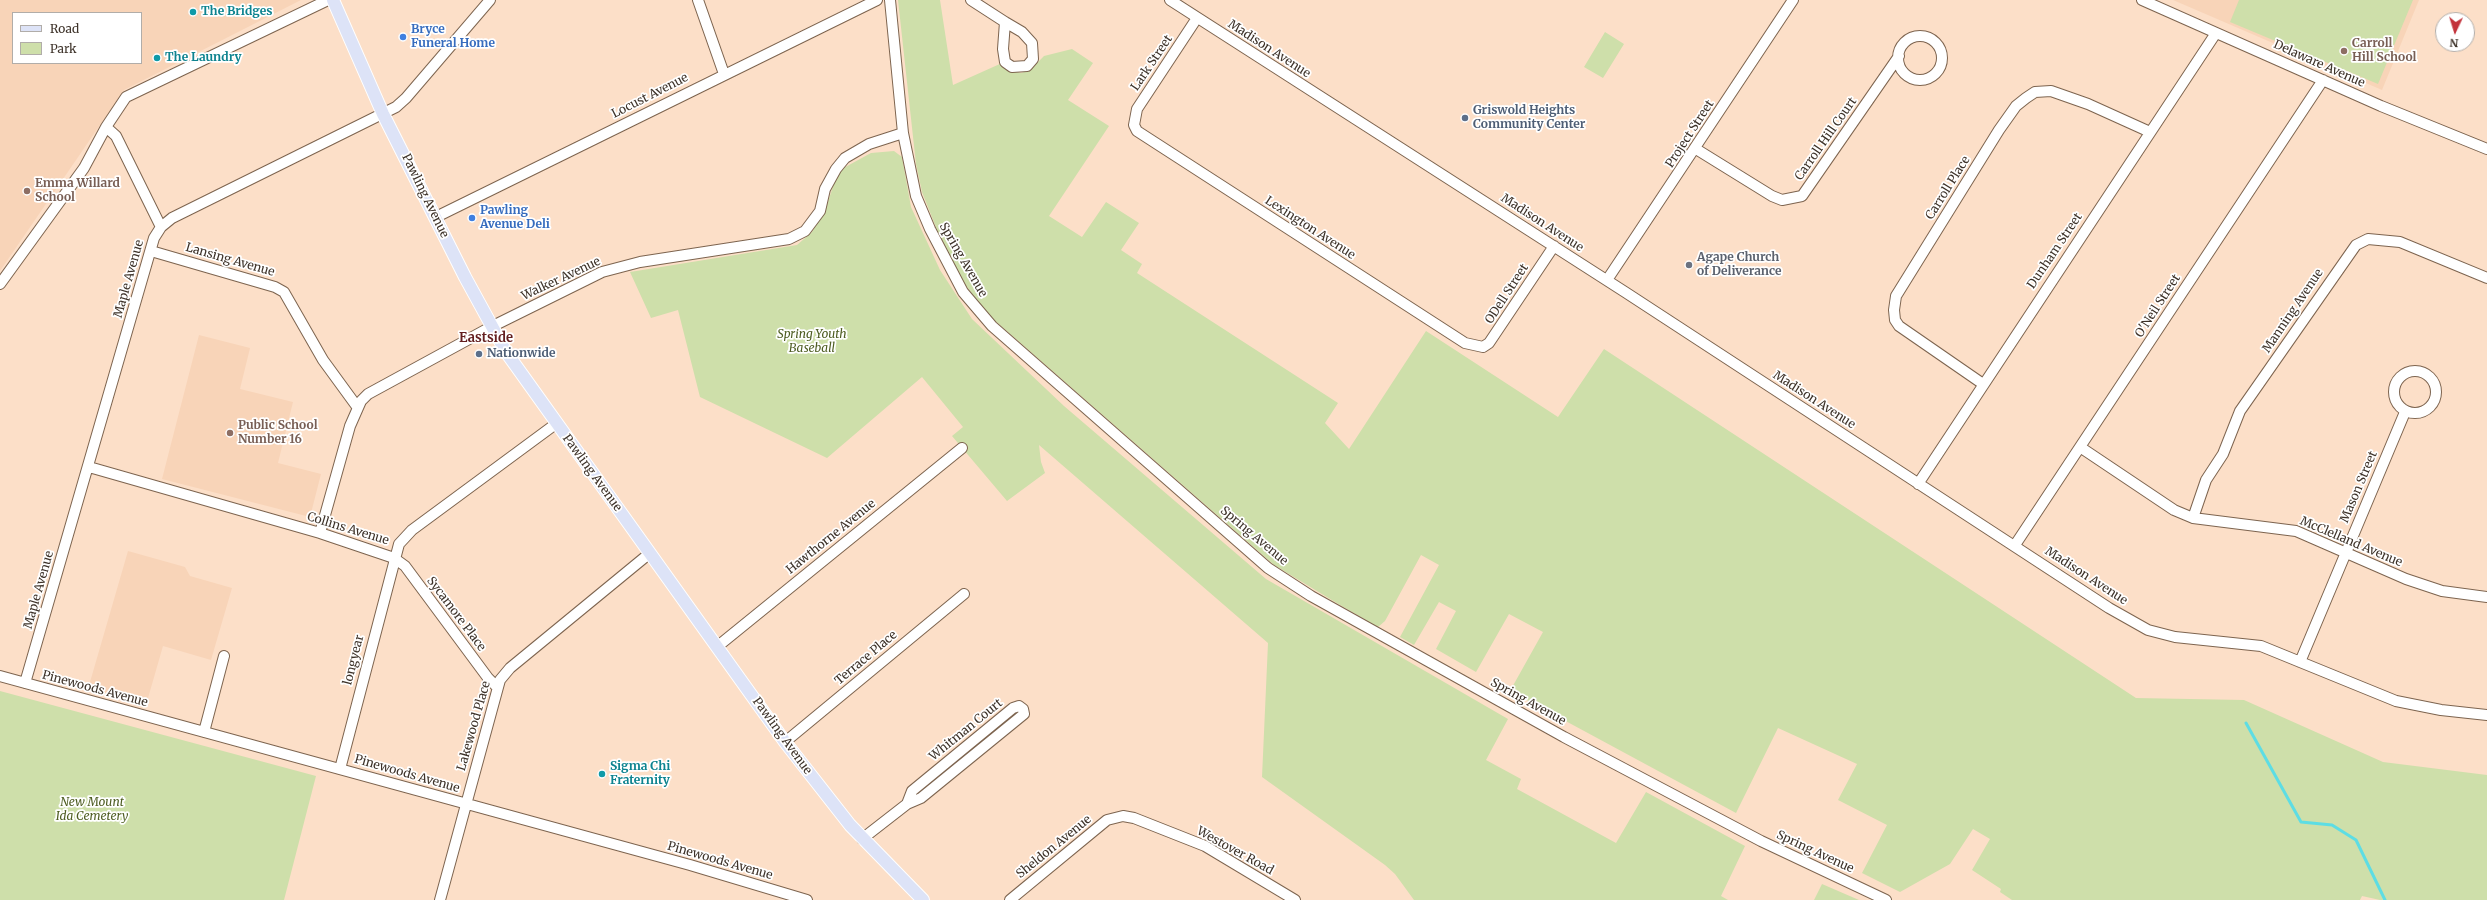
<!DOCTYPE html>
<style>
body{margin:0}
#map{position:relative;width:2487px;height:900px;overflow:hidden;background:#fcdfc8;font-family:Merriweather,serif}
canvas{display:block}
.legend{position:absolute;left:12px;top:12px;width:130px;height:52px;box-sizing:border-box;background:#fff;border:1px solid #b1ada9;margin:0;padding:5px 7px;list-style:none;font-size:12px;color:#3d3229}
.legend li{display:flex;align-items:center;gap:8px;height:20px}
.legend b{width:20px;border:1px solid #b1ada9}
.north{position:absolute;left:2435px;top:12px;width:40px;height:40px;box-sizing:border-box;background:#fff;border:1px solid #b1ada9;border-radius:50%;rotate:184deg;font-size:11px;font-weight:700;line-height:16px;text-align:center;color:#3d3229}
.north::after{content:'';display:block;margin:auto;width:14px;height:18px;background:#c3333b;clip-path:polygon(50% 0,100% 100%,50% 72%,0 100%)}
</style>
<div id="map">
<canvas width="2487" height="900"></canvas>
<ul class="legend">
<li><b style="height:5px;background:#dde3f7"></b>Road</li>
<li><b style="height:11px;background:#cedfaa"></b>Park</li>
</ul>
<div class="north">N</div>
</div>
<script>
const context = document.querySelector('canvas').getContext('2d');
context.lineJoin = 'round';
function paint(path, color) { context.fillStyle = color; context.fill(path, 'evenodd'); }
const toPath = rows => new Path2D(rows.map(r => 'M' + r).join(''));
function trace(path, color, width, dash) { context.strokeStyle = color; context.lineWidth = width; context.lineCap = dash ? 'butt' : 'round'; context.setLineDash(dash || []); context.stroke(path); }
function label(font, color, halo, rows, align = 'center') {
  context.font = font + ' Merriweather,serif'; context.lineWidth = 3.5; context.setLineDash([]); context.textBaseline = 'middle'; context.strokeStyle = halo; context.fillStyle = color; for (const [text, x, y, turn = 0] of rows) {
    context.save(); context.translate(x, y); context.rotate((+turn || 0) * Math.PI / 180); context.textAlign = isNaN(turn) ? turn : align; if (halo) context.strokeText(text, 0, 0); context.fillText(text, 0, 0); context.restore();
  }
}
paint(toPath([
 [0,0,301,0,124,90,0,271],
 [13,13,141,13,141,63,13,63],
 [2173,0,2419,0,2382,90],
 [199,335,250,348,240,389,293,402,278,463,321,474,310,517,162,479],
 [128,551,185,567,190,576,232,588,211,660,163,646,146,705,88,689]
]), '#f8d4b8');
paint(toPath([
 [898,0,940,0,953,85,1002,63,1006,69,1021,73,1030,70,1044,56,1072,49,1093,63,1068,100,1109,126,1049,216,1082,237,1106,202,1139,223,1121,250,1142,264,1137,273,1338,403,1325,423,1349,449,1426,331,1558,417,1604,349,2136,698,2244,700,2383,762,2487,775,2487,900,2380,900,2362,896,2360,900,2012,900,2000,892,2001,889,1972,870,1990,839,1973,829,1950,864,1900,892,1862,873,1887,825,1838,800,1857,764,1778,728,1736,813,1510,691,1543,632,1509,614,1476,672,1436,649,1456,611,1439,602,1414,645,1400,637,1439,565,1421,555,1385,621,1378,627,1340,605,1274,565,985,312,962,280,939,235,922,192,916,164],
 [2239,0,2413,0,2378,84,2230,22],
 [1605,32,1624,44,1603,78,1584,67],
 [894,151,902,157,911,207,940,270,972,319,1064,406,1266,579,1508,719,1486,760,1521,779,1517,789,1616,843,1646,792,1745,846,1721,896,1728,900,1414,900,1395,874,1385,865,1262,777,1268,643,1039,445,1041,462,1045,473,1007,501,952,436,963,427,922,377,827,458,700,397,678,310,651,318,630,272,797,245,812,232,826,208,838,171,871,153],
 [0,691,316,776,284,900,0,900],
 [1822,884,1859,900,1814,900]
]), '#cedfaa');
trace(toPath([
 [2246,723,2301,822,2332,825,2356,840,2385,900]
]), '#5ddde4', 3);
const minor = toPath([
 [698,0,724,74],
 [890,0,903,133,916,196,930,229,963,292,992,326,1268,568,1311,596,1564,737,1761,841,1886,900],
 [971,0,1005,22],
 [1170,0,1625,292,2109,608,2148,630,2175,637,2261,646,2396,701,2441,710,2487,715],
 [2142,0,2381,106,2487,149],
 [1197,18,1137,109,1134,125,1137,131,1465,343,1483,347,1489,343,1554,246],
 [1005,22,1022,32,1032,43,1033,59,1027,66,1012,67,1005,62,1003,49,1005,22],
 '1898 58a22 22 0 1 1 44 0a22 22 0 1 1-44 0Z',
 [106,127,116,136,161,227],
 [1696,149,1772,196,1782,200,1802,196,1899,56],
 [436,217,877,0],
 [151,251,275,287,284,292,323,360,358,408],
 [1607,280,1793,0],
 [0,284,84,168,106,127,126,97,328,0],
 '2394 392a21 21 0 1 1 42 0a21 21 0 1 1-42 0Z',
 [1983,384,1899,326,1895,320,1894,310,1896,296,1999,130,2016,106,2026,98,2035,92,2051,91,2088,104,2150,132],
 [2080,447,2174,510,2193,518,2296,531,2406,579,2442,591,2487,597],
 [89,467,320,533,394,558,405,566,488,678,497,687],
 [1918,484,2216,33],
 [2193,518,2206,480,2223,454,2240,411,2356,245,2368,239,2400,242,2487,278],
 [320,533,350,426,361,401,368,394,491,327,602,272,640,262,789,239,805,231,820,211,825,189,836,169,845,158,869,144,903,133],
 [2015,545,2323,80],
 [718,646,962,448],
 [2300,662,2405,412],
 [0,676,690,865,807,900],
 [25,683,154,238,161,227,172,218,396,107,406,98,490,0],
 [204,732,224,656],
 [785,742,964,594],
 [340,769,399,544,412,530,557,423],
 [862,839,907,804,921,798,1024,714,1023,709,1019,706,1013,708,912,791,907,804],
 [440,900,500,680,510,668,650,553],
 [1010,900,1107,820,1123,816,1134,818,1205,846,1295,900]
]);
const major = toPath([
 [333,0,383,114,465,277,506,352,785,742,850,825,923,900]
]);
trace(minor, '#7d644f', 12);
trace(major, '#fff', 14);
trace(minor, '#fff', 10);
trace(major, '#dde3f7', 12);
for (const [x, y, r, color] of [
 [193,12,4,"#0f9aa8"],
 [403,37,4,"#3f7fe0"],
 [2344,51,4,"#8d6e63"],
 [157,58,4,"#0f9aa8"],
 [1465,118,4,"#5c6f8a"],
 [27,191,4,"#8d6e63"],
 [472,218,4,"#3f7fe0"],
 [1689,265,4,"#6b7280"],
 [479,354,4,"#5c6f8a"],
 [230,433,4,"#8d6e63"],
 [602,774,4,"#0f9aa8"]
]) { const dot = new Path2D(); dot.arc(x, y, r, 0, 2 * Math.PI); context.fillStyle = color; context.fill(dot); trace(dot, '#fff', 1.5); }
label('bold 12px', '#0d838f', '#fff', [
 ["The Bridges",201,12],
 ["The Laundry",165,58],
 ["Sigma Chi",610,767],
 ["Fraternity",610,781]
], 'left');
label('bold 12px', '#366cbe', '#fff', [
 ["Bryce",411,30],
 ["Funeral Home",411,44],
 ["Pawling",480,211],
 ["Avenue Deli",480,225]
], 'left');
label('bold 12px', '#785e54', '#fff', [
 ["Carroll",2352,44],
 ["Hill School",2352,58],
 ["Emma Willard",35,184],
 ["School",35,198],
 ["Public School",238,426],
 ["Number 16",238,440]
], 'left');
label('12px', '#3d3229', '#fff', [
 ["Madison Avenue",1269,49,33],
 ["Lark Street",1152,63,-56],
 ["Delaware Avenue",2319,64,24],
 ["Locust Avenue",650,96,-27],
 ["Project Street",1690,134,-57],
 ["Carroll Hill Court",1826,139,-55],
 ["Carroll Place",1948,188,-58],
 ["Pawling Avenue",425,196,64],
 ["Madison Avenue",1542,223,33],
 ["Lexington Avenue",1310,228,33],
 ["Dunham Street",2055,251,-56],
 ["Lansing Avenue",230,260,16],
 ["Spring Avenue",963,260,60],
 ["Maple Avenue",129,279,-74],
 ["Walker Avenue",561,279,-25],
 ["ODell Street",1507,294,-57],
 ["O'Neil Street",2158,306,-57],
 ["Manning Avenue",2293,311,-56],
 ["Madison Avenue",1814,400,33],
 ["Pawling Avenue",592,473,54],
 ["Mason Street",2359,487,-67],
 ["Collins Avenue",348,529,17],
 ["Spring Avenue",1254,536,40],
 ["Hawthorne Avenue",831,537,-39],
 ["McClelland Avenue",2351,542,23],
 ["Madison Avenue",2086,576,33],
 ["Maple Avenue",39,590,-74],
 ["Sycamore Place",456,614,53],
 ["Terrace Place",866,658,-40],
 ["longyear",354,660,-76],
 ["Pinewoods Avenue",95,689,15],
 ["Spring Avenue",1528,702,29],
 ["Lakewood Place",474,726,-74],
 ["Whitman Court",966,730,-39],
 ["Pawling Avenue",782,736,54],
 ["Pinewoods Avenue",407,774,16],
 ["Sheldon Avenue",1054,847,-39],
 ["Westover Road",1235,851,29],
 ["Spring Avenue",1815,852,25],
 ["Pinewoods Avenue",720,861,16]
]);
label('bold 12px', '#4e5e75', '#fff', [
 ["Griswold Heights",1473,111],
 ["Community Center",1473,125],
 ["Nationwide",487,354]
], 'left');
label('bold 12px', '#5b616d', '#fff', [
 ["Agape Church",1697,258],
 ["of Deliverance",1697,272]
], 'left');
label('italic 12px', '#4e5d22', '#fff', [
 ["Spring Youth",812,335],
 ["Baseball",812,349],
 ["New Mount",92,803],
 ["Ida Cemetery",92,817]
]);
label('bold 13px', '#631e1f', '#fff', [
 ["Eastside",486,338]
]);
</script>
